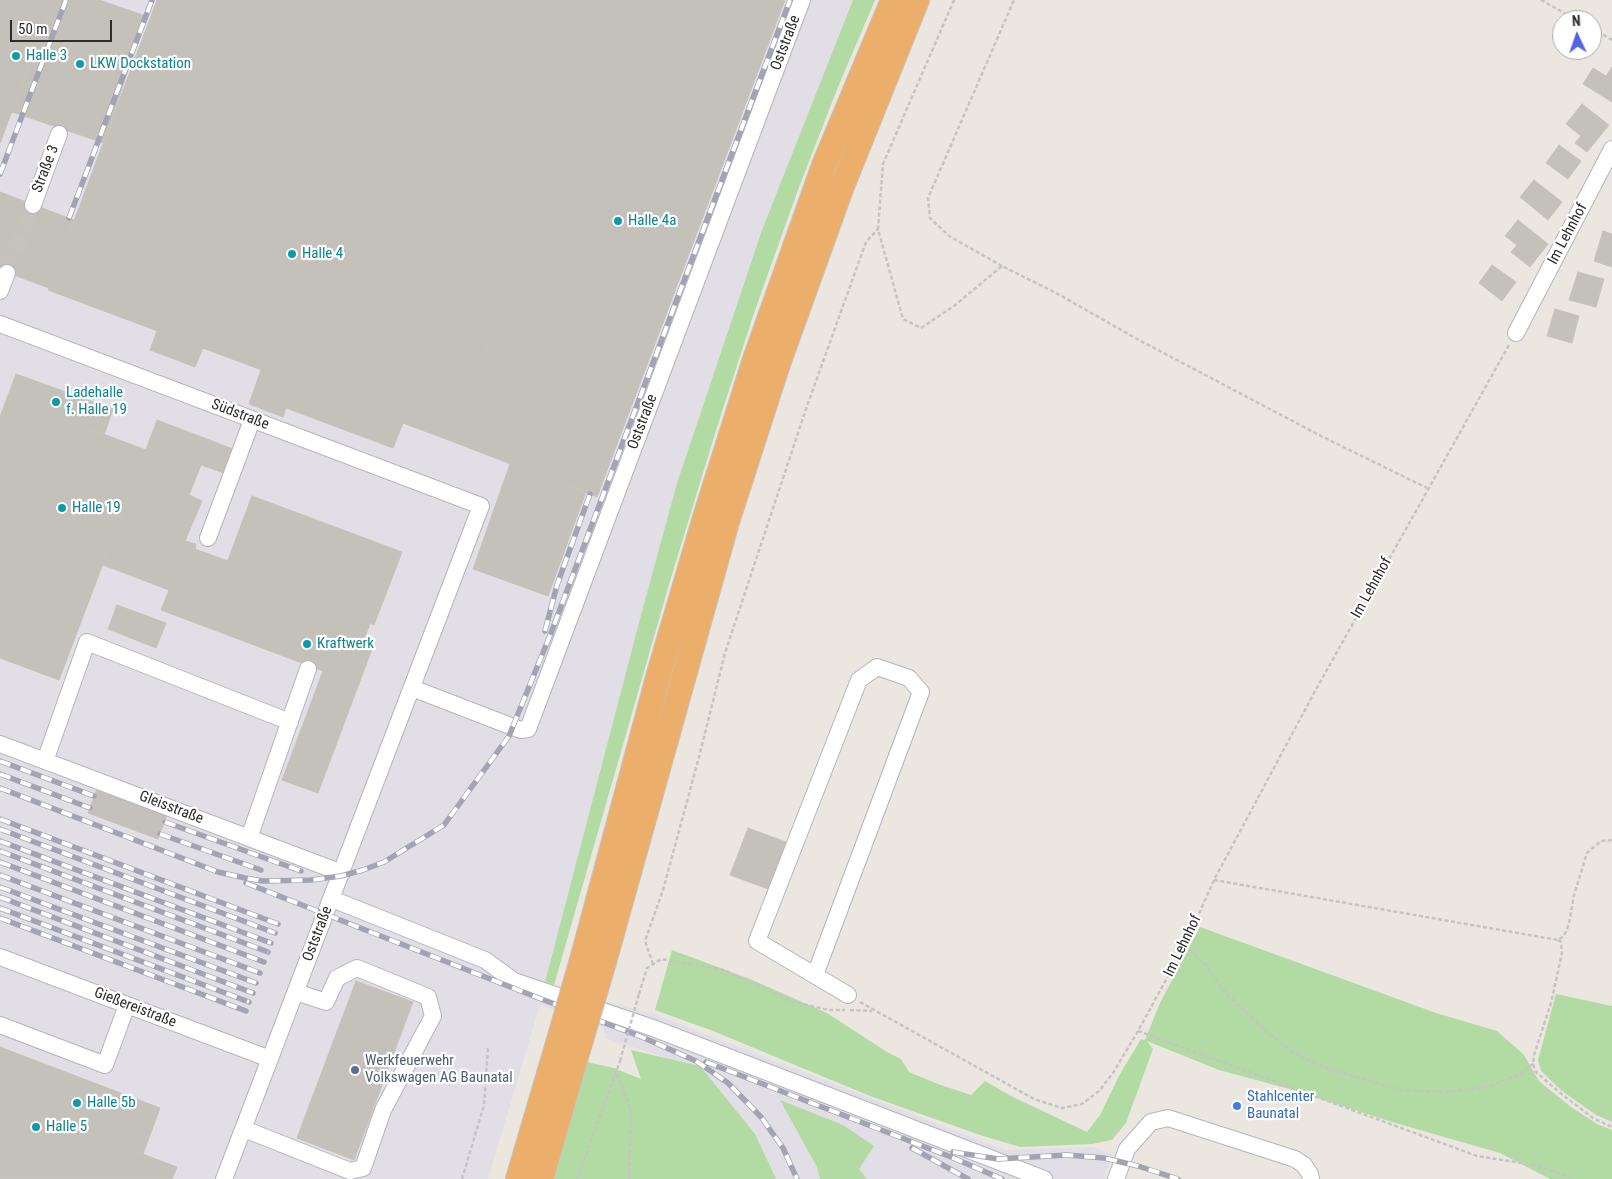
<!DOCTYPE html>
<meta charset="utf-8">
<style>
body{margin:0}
#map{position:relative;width:1612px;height:1179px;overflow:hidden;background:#ebe7e0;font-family:"Roboto Condensed",sans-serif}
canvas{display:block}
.north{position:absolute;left:1552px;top:10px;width:50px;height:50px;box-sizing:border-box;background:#fff;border:1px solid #ababab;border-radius:50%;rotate:357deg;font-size:14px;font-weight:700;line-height:20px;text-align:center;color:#2c2c2c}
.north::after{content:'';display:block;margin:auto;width:18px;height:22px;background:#5462e4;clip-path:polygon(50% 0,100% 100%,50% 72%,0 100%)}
.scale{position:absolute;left:10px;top:20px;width:102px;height:22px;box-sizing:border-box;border:2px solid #2c2c2c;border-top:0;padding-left:6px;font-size:15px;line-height:18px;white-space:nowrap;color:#2c2c2c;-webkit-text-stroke:4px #fff;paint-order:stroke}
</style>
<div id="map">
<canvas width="1612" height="1179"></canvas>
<div class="north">N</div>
<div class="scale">50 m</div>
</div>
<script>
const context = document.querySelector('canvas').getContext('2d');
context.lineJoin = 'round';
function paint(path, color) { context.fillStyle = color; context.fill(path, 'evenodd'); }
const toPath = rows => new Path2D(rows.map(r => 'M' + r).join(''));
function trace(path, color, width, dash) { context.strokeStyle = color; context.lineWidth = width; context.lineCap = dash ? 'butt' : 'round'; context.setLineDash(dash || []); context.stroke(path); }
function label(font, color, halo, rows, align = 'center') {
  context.font = font + ' "Roboto Condensed",sans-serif'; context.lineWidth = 4.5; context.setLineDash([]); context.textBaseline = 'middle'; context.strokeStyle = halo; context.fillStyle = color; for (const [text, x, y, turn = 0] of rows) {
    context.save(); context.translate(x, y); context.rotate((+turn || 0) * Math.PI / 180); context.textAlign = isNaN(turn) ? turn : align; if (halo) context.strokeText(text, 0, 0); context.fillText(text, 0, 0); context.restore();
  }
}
paint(toPath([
 [0,0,853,0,762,230,677,483,641,615,545,982,611,1003,657,1015,1005,1150,1093,1147,1113,1154,1104,1177,1107,1179,693,1179,698,1075,666,1058,605,1038,606,1034,604,1033,605,1028,540,1005,488,1179,0,1179]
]), '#e1dfe5');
paint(toPath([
 [853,0,875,0,838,87,799,187,754,313,717,427,670,581,554,985,545,982,641,615,677,483,762,230],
 [1200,927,1436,1013,1497,1031,1524,1055,1539,1081,1571,1107,1597,1124,1612,1130,1612,1179,1550,1179,1500,1153,1392,1122,1293,1090,1219,1070,1147,1041,1153,1049,1126,1123,1112,1140,1092,1144,1020,1147,980,1135,870,1096,713,1031,655,1010,672,950,750,979,827,1013,887,1052,901,1059,909,1072,938,1084,971,1095,985,1081,1011,1096,1087,1132,1100,1115,1120,1074,1141,1039,1145,1040,1160,1003],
 [1556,994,1612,1006,1612,1122,1596,1115,1562,1091,1541,1071,1538,1060],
 [631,1050,700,1066,755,1134,776,1179,550,1179,585,1060,591,1063,614,1068,641,1079],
 [780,1100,843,1125,874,1146,859,1169,867,1179,820,1179,817,1167]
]), '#b1dba3');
const building = toPath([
 [0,0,54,0,0,143,0,0],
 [54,0,99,0,146,16,104,143,12,112,54,0],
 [157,0,617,0,451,441,48,290,157,0],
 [617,0,785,0,597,497,451,441,617,0],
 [1612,67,1612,102,1583,84,1593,68,1606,76,1612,67],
 [1582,104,1609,125,1587,152,1575,143,1581,136,1566,124,1582,104],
 [1559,145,1581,161,1568,179,1546,163,1559,145],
 [1534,180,1562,202,1548,220,1520,197,1534,180],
 [0,192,74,220,49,288,0,270,0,192],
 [1518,220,1548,244,1530,267,1511,252,1517,245,1505,236,1518,220],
 [1603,231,1612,234,1612,267,1594,261,1603,231],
 [1492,265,1516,282,1502,301,1479,283,1492,265],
 [1578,272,1604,279,1596,307,1569,300,1578,272],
 [1555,309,1579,316,1572,343,1547,336,1555,309],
 [157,331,203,348,195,367,150,350,157,331],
 [261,370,403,423,393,448,286,408,283,417,249,404,261,370],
 [16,374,113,409,104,435,7,398,16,374],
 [7,398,146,450,59,680,0,658,0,417,7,398],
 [157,420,233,449,224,473,201,465,189,495,202,501,185,541,196,544,195,549,228,561,223,573,213,569,193,622,161,610,169,590,103,565,157,420],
 [510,464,586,492,548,596,473,569,510,464],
 [252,496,402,552,374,625,370,623,362,646,372,649,318,793,282,780,323,671,193,622,213,569,223,573,252,496],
 [117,605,166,623,156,648,108,629,117,605],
 [98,786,168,812,158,839,88,813,98,786],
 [748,828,786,842,768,889,730,875,748,828],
 [356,981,413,1002,354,1160,297,1138,356,981],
 [0,1047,160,1108,143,1154,0,1100,0,1047],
 [0,1100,177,1167,172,1179,0,1179,0,1100]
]);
paint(building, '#c4c1bb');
trace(building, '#c7c3b9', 1);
trace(toPath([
 [7,273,33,205]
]), '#c5c2bc', 16, [16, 8]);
const minor = toPath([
 [33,205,59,134],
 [0,291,7,273],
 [0,324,481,506,224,1179],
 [1516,333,1612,149],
 [208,538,252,420],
 [412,688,513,727,521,730,528,729,802,0],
 [0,744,342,873],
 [45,761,87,642,290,722],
 [249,838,308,669],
 [332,899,485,960,514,981,653,1028,1044,1179],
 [0,957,270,1059],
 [815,975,921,692,909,678,877,667,859,680,757,941,848,995],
 [0,1025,105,1065,127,1005],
 [244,1129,350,1171,363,1168,383,1110,433,1016,428,997,357,968,337,978,326,1002,296,992],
 [1116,1179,1127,1149,1151,1122,1168,1118,1295,1159,1304,1165,1310,1174,1311,1179]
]);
const highway = toPath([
 [583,956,660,670,706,514,755,359,824,165,893,0],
 [604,962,727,522,778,364,841,189,917,0],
 [518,1179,558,1043],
 [541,1179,578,1050]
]);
trace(minor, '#b3b4be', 18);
trace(highway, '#c4c4c4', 26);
trace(toPath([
 [954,0,883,164,878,229,903,319,921,328,954,306,1002,266,1058,294,1137,339,1321,436,1427,488],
 [1541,0,1577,20],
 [1592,28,1612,40],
 [1002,266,949,236,930,218,928,198,1014,0],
 [1214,880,1558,940,1564,936,1569,924,1574,895,1587,853,1601,841,1612,840],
 [1558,940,1561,942,1562,953,1551,1003,1534,1055,1533,1064,1536,1072,1559,1092,1593,1118,1612,1127],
 [1185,945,1206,965,1224,991,1257,1023,1293,1053,1328,1069,1402,1090,1448,1092,1488,1087,1518,1075,1533,1064],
 [653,964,645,941,663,890,699,757,725,653,807,406,866,242,878,229],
 [639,994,647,968,661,959,724,970,793,1002,829,1010,845,1010],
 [860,1002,1034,1099,1062,1108,1082,1104,1099,1091,1113,1073,1138,1031,1185,945,1214,880,1314,693,1509,345],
 [850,1010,872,1011],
 [1138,1031,1477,1156,1535,1165,1574,1179],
 [617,1074,631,1110,629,1179],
 [462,1179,484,1105,488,1048],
 [577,1179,620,1061]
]), '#c4c4c4', 2.5, [4, 2.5]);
trace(minor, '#fff', 16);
trace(highway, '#ebae6b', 24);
const rail = toPath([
 [0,174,66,0],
 [69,218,152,0],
 [545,631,557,585,590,494],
 [0,761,94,796],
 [0,774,90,808],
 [0,788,218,872,245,878,263,881,311,880,341,876,363,870,384,862,444,825,509,736,551,633,790,0],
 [0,819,278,924],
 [165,822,301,871],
 [0,829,275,933],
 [160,834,261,870],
 [0,841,271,943],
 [0,851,268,952],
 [0,862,264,962],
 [0,875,260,973],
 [246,883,536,997,642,1037,696,1061,728,1083,761,1117,783,1148,797,1179],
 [0,887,256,983],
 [0,897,253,993],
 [0,908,249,1002],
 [0,918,246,1011],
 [706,1062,951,1157,1002,1179],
 [912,1148,968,1179],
 [953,1152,998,1159,1067,1155,1104,1158,1138,1166,1178,1179]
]);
trace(rail, '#a3a4b3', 5.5);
trace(rail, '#fff', 4, [11]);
const highwayBridge = toPath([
 [558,1043,583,956],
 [578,1050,604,962]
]);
trace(highwayBridge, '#c4c4c4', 26, []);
trace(toPath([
 [620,1061,639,994]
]), '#c4c4c4', 2.5, [4, 2.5]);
trace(highwayBridge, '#ebae6b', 24);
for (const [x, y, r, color] of [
 [16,56,5,"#0f9aa8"],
 [80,64,5,"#0f9aa8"],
 [618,221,5,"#0f9aa8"],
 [292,254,5,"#0f9aa8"],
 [56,402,5,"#0f9aa8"],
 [62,508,5,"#0f9aa8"],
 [307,644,5,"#0f9aa8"],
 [355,1070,5,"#5c6f8a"],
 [77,1103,5,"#0f9aa8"],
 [1237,1106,5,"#3f7fe0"],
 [36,1127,5,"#0f9aa8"]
]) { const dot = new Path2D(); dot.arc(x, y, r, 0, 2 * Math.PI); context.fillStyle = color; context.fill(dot); trace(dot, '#fff', 2); }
label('15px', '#2c2c2c', '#fff', [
 ["Oststraße",786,43,-69],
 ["Straße 3",46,169,-69],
 ["Im Lehnhof",1568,234,-62],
 ["Südstraße",240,415,21],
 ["Oststraße",643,422,-69],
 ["Im Lehnhof",1372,588,-61],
 ["Gleisstraße",171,808,21],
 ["Oststraße",318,934,-69],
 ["Im Lehnhof",1183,946,-64],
 ["Gießereistraße",135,1008,21]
]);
label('15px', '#0d838f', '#fff', [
 ["Halle 3",26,56],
 ["LKW Dockstation",90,64],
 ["Halle 4a",628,221],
 ["Halle 4",302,254],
 ["Ladehalle",66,393],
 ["f. Halle 19",66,410],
 ["Halle 19",72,508],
 ["Kraftwerk",317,644],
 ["Halle 5b",87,1103],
 ["Halle 5",46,1127]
], 'left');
label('15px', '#4e5e75', '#fff', [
 ["Werkfeuerwehr",365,1061],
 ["Volkswagen AG Baunatal",365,1078]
], 'left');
label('15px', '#366cbe', '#fff', [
 ["Stahlcenter",1247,1097],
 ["Baunatal",1247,1114]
], 'left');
</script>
